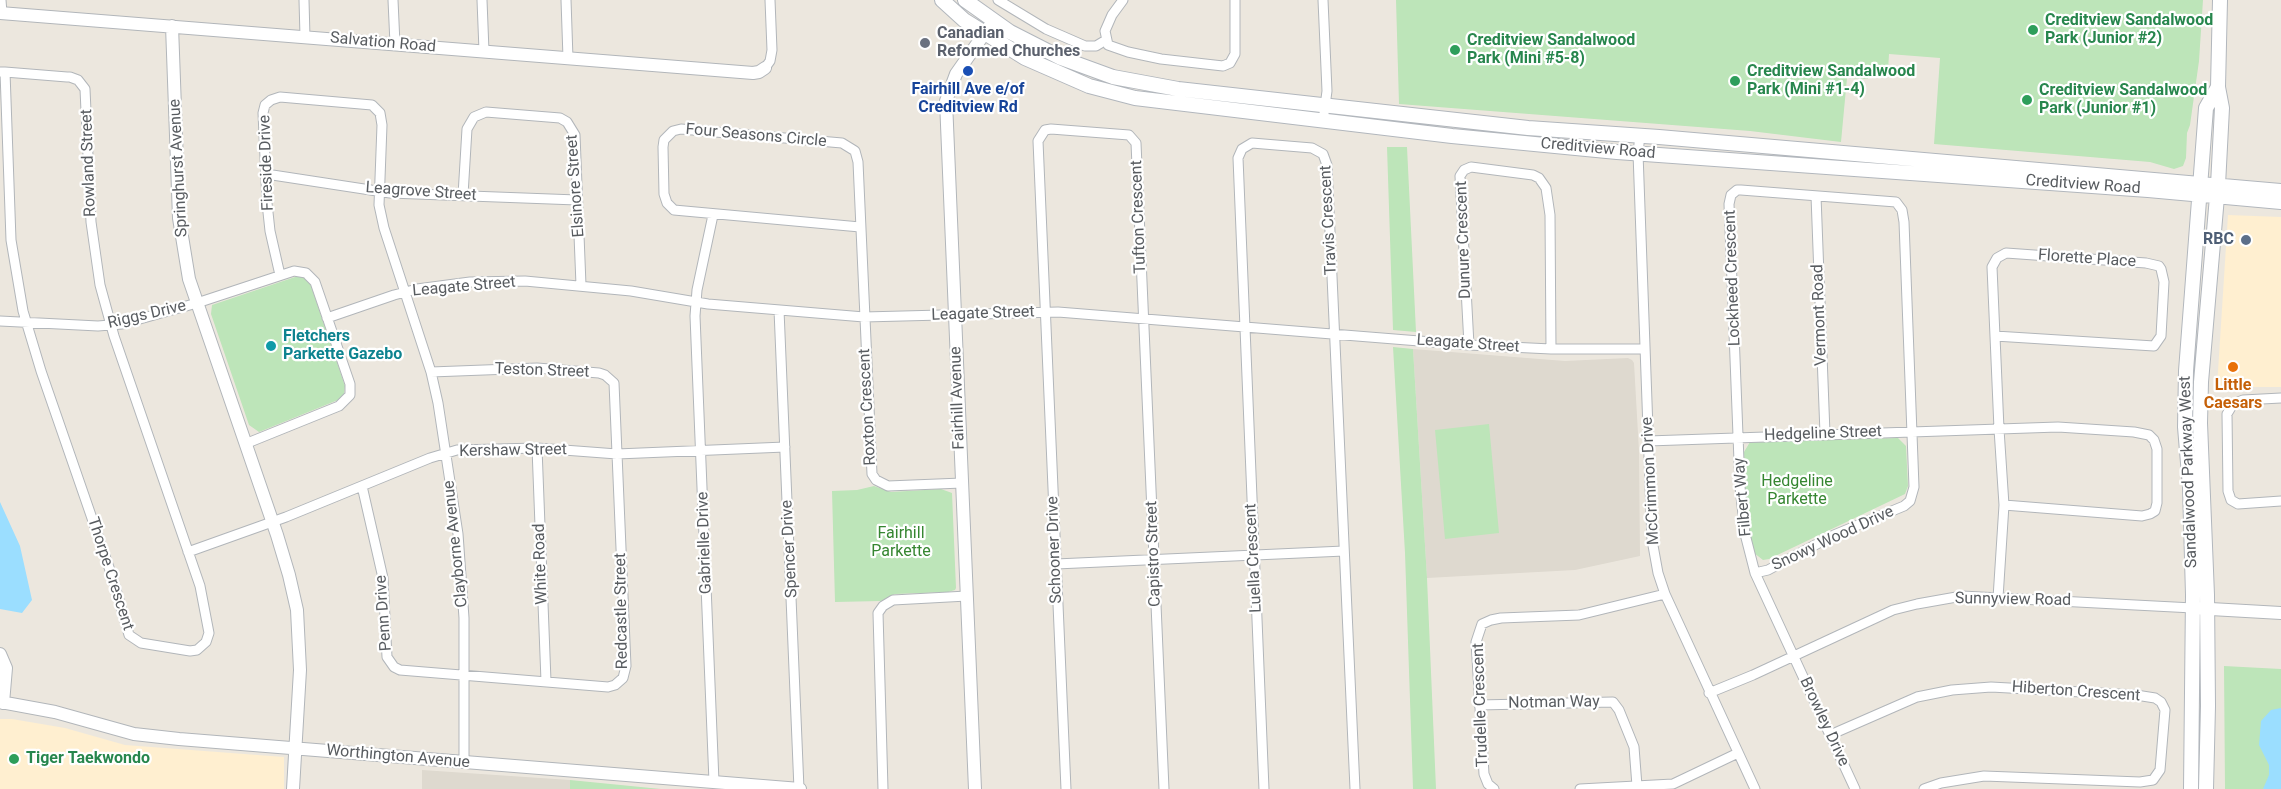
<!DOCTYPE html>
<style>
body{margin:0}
canvas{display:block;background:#ece7de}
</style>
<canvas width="2281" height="789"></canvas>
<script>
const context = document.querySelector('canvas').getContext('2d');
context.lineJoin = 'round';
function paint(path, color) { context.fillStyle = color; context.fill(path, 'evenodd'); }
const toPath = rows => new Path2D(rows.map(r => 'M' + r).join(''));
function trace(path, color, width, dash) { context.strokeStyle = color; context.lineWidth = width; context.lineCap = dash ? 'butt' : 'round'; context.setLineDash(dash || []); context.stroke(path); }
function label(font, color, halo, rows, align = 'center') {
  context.font = font + ' Roboto,sans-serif'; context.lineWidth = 4.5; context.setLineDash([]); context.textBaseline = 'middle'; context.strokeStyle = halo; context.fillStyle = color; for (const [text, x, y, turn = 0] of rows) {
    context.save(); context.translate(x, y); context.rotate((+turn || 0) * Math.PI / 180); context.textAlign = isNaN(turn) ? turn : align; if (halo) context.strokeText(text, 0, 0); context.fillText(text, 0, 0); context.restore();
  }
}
paint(toPath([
 [2228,215,2281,217,2281,387,2217,387],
 [0,719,12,719,65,728,125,745,284,757,284,789,0,789]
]), '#ffefd0');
paint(toPath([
 [1413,349,1565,361,1628,358,1632,360,1634,363,1639,451,1640,556,1575,570,1427,578],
 [422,770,570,780,570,789,422,789]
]), '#ded9cf');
paint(toPath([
 [1396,0,2203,0,2199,61,2190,125,2187,133,2186,158,2183,166,2174,169,2150,162,1934,144,1940,58,1889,54,1888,71,1869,69,1868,79,1847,78,1841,142,1750,131,1399,104],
 [1387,147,1407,147,1416,332,1393,330],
 [298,276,303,277,310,283,345,386,344,394,338,400,259,432,249,425,211,314,212,305],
 [1393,347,1413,349,1427,578,1436,789,1413,789,1405,553],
 [1489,424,1499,533,1445,539,1435,430],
 [1898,438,1906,446,1908,486,1905,494,1769,559,1763,560,1754,553,1746,518,1744,452,1750,442],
 [874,486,891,492,941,489,952,493,956,588,955,590,948,592,895,594,881,601,835,602,832,491,857,490],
 [2224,666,2281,669,2281,789,2225,789],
 [570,780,661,789,570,789]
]), '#bde5b9');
paint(toPath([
 [0,502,20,546,32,600,22,613,0,609],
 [2281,708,2281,789,2263,789,2269,775,2269,765,2259,745,2261,721,2271,710]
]), '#9bdeff');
const minor = toPath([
 [1,0,2,13],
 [304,0,305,37],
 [393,0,395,44],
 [482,0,484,51],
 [566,0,568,58],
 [998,0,1046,29,1085,46,1096,46,1106,40],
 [1123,0,1112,15,1105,31,1108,45,1128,52,1161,59,1223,66,1230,63,1235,54,1235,0],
 [765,68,770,61,772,50,770,0],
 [0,72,5,72,67,77,70,77,78,80,85,89,91,222,100,285,114,336,200,586,209,633,206,642,197,650,190,651,141,643,129,635,113,579,41,371,23,311,11,240,5,72],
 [1323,121,1327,91,1323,0],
 [1640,135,1638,153,1652,540,1658,573,1665,594,1755,789],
 [266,174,390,193,577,200],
 [463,195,467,129,474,117,486,112,560,118,567,122,575,135,581,285],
 [1816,196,1825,434],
 [713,215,697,290,695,316,714,782],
 [860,227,674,210,667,203,664,194,663,147,664,140,673,131,681,129,842,143,855,151,858,162,872,474,876,480,888,486,962,483],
 [280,275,270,231,267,203,263,113,265,105,271,100,280,97,372,105,380,113,382,125,379,205,384,228,431,372,438,403,458,534,464,618,464,762],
 [779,310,799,789],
 [327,318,394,295,417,289,470,282,525,281,631,291,708,304,864,317,1058,312,1469,345,1551,349,1645,349],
 [0,321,98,326,122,324,197,303,294,271,306,273,315,282,350,384,350,395,339,406,245,444],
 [1995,336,2154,346,2161,336,2164,282,2161,269,2159,266,2146,263,2006,253,1997,258,1992,267,1999,429,2004,505,1998,598],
 [1469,345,1460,176,1464,170,1471,167,1533,175,1539,178,1546,188,1550,215,1551,349],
 [2281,398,2243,400,2233,404,2227,414,2228,491,2231,500,2238,504,2281,501],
 [1648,441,2058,427,2134,432,2149,435,2154,440,2157,449,2157,503,2155,511,2150,514,2142,516,2004,505],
 [537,448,546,681],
 [362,486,383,578,387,657,394,667,400,670,608,687,615,685,623,678,626,666,614,383,605,375,599,373,537,368,431,372],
 [188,552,286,517,430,458,457,450,537,448,617,454,785,447],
 [1056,564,1344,551],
 [1755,573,1768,570,1834,535,1904,506,1910,501,1914,487,1904,222,1902,210,1896,202,1741,190,1737,190,1731,195,1729,204,1740,487,1745,534,1755,573,1855,789],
 [1709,693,1753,675,1893,610,1917,604,1962,596,2193,608],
 [1479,705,1613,702,1619,710,1634,747,1637,786],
 [1830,735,1917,697,1952,690,1991,687,2136,695,2155,698,2161,702,2165,710,2160,770,2153,780,2140,782,1984,776,1941,783,1924,789],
 [883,789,878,613,883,606,893,600,967,596],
 [1066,789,1038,141,1045,130,1051,129,1129,135,1136,143,1164,789],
 [1264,789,1238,158,1242,149,1252,143,1312,148,1323,154,1327,165,1355,789],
 [1494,789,1488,784,1484,774,1476,642,1482,624,1491,620,1501,618,1579,615,1665,594],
 [1580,789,1673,784,1738,753]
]);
const tertiary = toPath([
 [0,13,753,73,759,72,765,68],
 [172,26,179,218,189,279,277,535,289,575,297,610,300,670,293,789],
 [2193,608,2281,613],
 [0,654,6,668,3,703],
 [0,702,55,712,134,734,179,739,800,789],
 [975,789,946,101,956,74,989,27]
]);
const secondary = toPath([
 [942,0,964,20,1025,58,1089,86,1135,98,1452,136,1617,152,2148,190,2281,202],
 [965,0,1010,32,1061,58,1113,77,1178,89,1528,128,1659,137,2281,191],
 [2191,789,2193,595,2190,487,2185,427,2186,371,2206,108,2218,87],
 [2206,789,2208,706,2207,595,2200,423,2201,382,2218,185,2222,108,2218,87,2220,0]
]);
trace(minor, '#b2b6ba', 11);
trace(tertiary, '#b2b6ba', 14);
trace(secondary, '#b2b7bd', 16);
trace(minor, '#fff', 9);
trace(tertiary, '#fff', 12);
trace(secondary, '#fff', 14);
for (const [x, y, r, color] of [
 [2033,30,6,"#2e9e5b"],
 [925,43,6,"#6b7280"],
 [1455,50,6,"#2e9e5b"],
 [968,71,6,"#1a4fb4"],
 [1735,81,6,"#2e9e5b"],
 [2027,100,6,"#2e9e5b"],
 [2246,240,6,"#5c6f8a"],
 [271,346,6,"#0f9aa8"],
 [2233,367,6,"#e8710a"],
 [14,759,6,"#2e9e5b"]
]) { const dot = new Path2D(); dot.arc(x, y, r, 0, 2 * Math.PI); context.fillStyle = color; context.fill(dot); trace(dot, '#fff', 2); }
label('bold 16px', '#27864d', '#fff', [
 ["Creditview Sandalwood",2045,21],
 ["Park (Junior #2)",2045,39],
 ["Creditview Sandalwood",1467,41],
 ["Park (Mini #5-8)",1467,59],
 ["Creditview Sandalwood",1747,72],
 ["Park (Mini #1-4)",1747,90],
 ["Creditview Sandalwood",2039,91],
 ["Park (Junior #1)",2039,109],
 ["Tiger Taekwondo",26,759]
], 'left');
label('bold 16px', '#5b616d', '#fff', [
 ["Canadian",937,34],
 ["Reformed Churches",937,52]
], 'left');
label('16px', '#585c60', '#fff', [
 ["Salvation Road",383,43,5],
 ["Four Seasons Circle",756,136,5],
 ["Creditview Road",1598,149,5],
 ["Rowland Street",89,163,-92],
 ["Fireside Drive",267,163,-92],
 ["Springhurst Avenue",179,168,-93],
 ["Creditview Road",2083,185,4],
 ["Elsinore Street",576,186,-94],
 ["Leagrove Street",421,192,4],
 ["Tufton Crescent",1139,217,-92],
 ["Travis Crescent",1329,220,-93],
 ["Dunure Crescent",1464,240,-92],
 ["Florette Place",2087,259,4],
 ["Lockheed Crescent",1733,278,-92],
 ["Leagate Street",464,287,-5],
 ["Leagate Street",983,314,-2],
 ["Riggs Drive",147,315,-13],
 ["Vermont Road",1820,315,-92],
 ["Leagate Street",1468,344,4],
 ["Teston Street",542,371,2],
 ["Fairhill Avenue",958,398,-92],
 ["Roxton Crescent",868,407,-93],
 ["Hedgeline Street",1823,434,-2],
 ["Kershaw Street",513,451,-1],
 ["Sandalwood Parkway West",2189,472,-92],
 ["McCrimmon Drive",1651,481,-93],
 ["Filbert Way",1743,497,-95],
 ["Snowy Wood Drive",1833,539,-25],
 ["Gabrielle Drive",705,543,-92],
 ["Clayborne Avenue",456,544,-96],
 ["Spencer Drive",790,549,-93],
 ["Schooner Drive",1055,550,-92],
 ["Capistro Street",1154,554,-92],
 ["Luella Crescent",1254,558,-93],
 ["White Road",541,564,-92],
 ["Thorpe Crescent",110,574,72],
 ["Sunnyview Road",2013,600,1],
 ["Redcastle Street",622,611,-91],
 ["Penn Drive",384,613,-94],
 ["Hiberton Crescent",2076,692,4],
 ["Notman Way",1554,703,-1],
 ["Trudelle Crescent",1481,705,-92],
 ["Browley Drive",1824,722,65],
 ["Worthington Avenue",398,757,5]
]);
label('bold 16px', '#164399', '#fff', [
 ["Fairhill Ave e/of",968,90],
 ["Creditview Rd",968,108]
]);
label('bold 16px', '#4e5e75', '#fff', [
 ["RBC",2234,240]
], 'right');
label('bold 16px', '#0d838f', '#fff', [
 ["Fletchers",283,337],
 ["Parkette Gazebo",283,355]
], 'left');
label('bold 16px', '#c56008', '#fff', [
 ["Little",2233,386],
 ["Caesars",2233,404]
]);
label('16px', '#368631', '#fff', [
 ["Hedgeline",1797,482],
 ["Parkette",1797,500],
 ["Fairhill",901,534],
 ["Parkette",901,552]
]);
</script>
